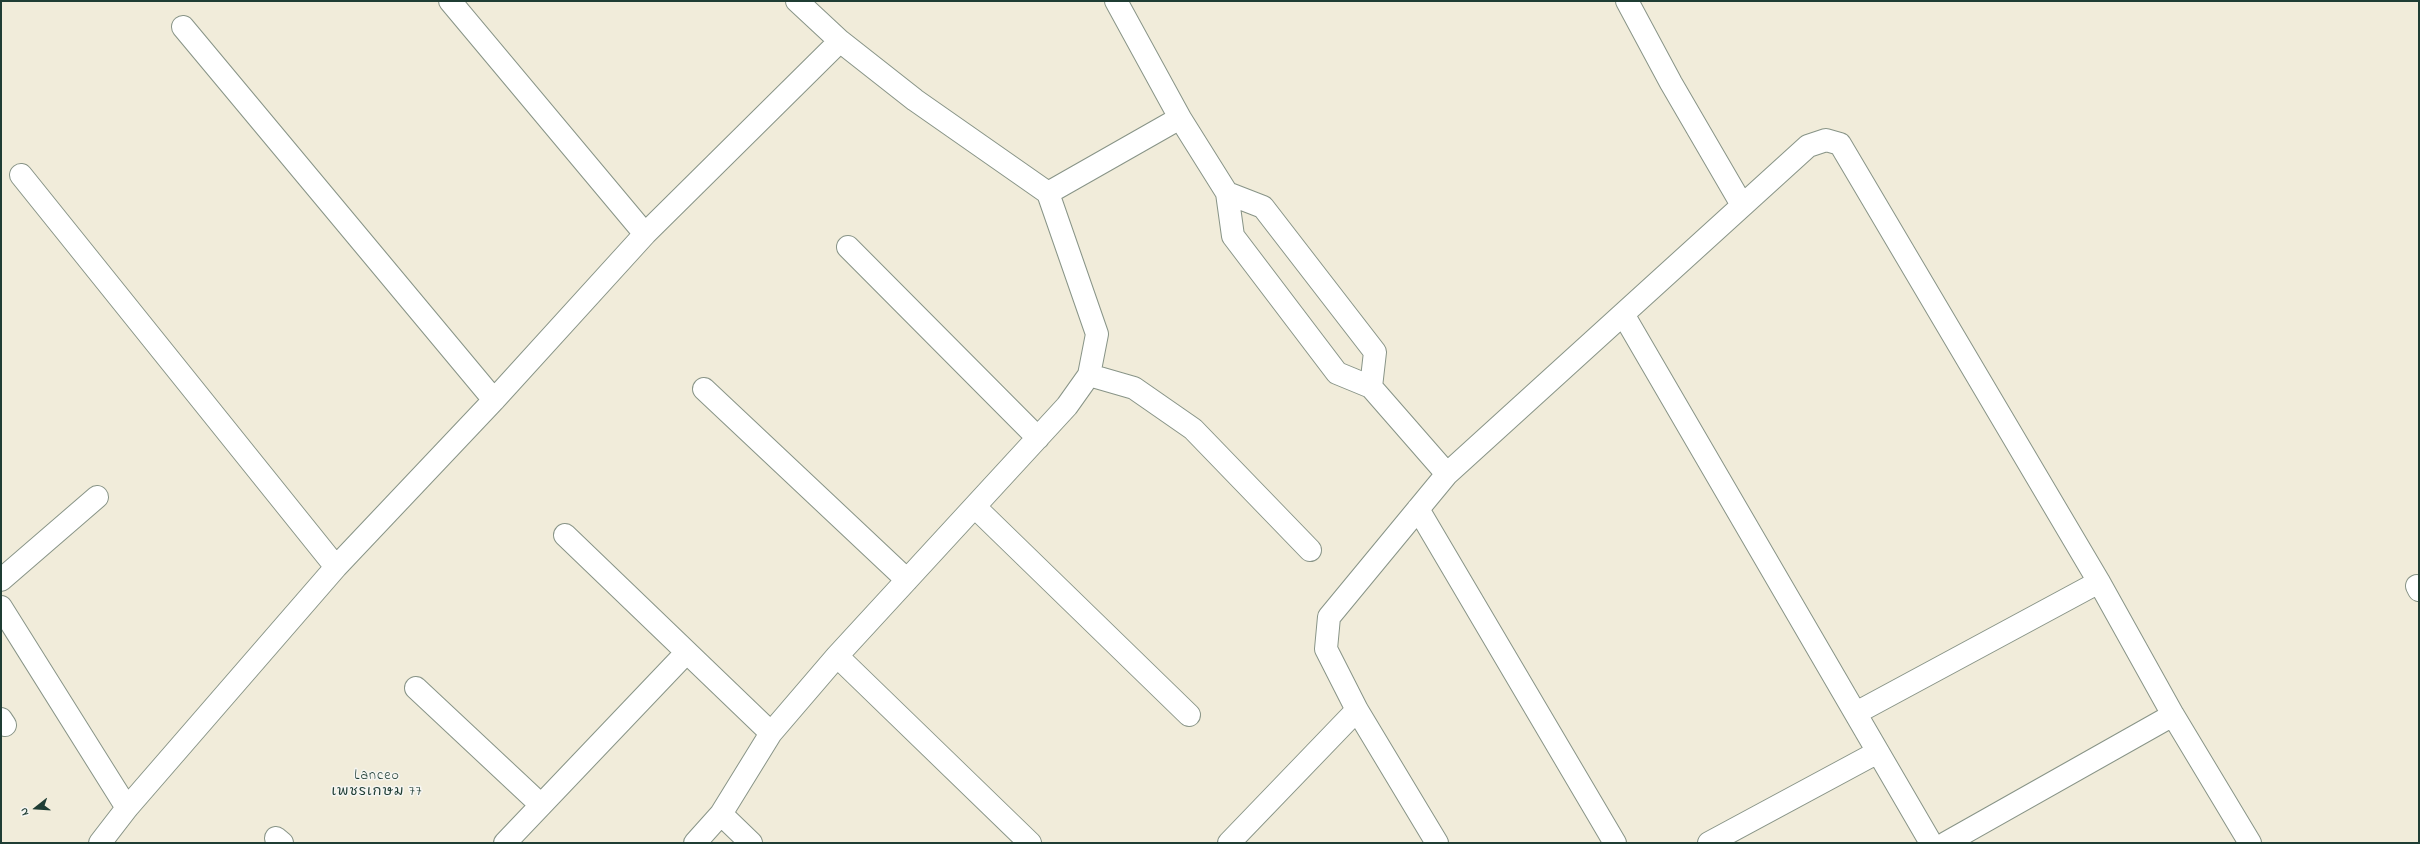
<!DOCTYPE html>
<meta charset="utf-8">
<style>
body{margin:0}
#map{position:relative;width:2420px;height:844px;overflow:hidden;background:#f1ecda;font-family:"Indie Flower",sans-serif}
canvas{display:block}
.frame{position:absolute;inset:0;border:2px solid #1f3d34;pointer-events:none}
.north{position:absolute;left:16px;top:788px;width:40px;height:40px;-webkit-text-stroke:3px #f6f6f2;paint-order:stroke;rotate:253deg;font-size:11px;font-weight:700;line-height:16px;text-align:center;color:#1f3d34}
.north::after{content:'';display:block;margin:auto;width:14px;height:18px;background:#1f3d34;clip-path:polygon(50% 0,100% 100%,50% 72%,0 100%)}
</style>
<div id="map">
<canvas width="2420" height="844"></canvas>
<div class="frame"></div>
<div class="north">N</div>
</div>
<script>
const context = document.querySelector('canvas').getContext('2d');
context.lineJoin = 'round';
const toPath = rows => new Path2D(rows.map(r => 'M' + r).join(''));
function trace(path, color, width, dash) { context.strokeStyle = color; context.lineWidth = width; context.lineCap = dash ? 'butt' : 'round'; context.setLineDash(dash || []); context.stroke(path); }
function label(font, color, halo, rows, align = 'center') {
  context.font = font + ' "Indie Flower","Playpen Sans Thai",sans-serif'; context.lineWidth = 3; context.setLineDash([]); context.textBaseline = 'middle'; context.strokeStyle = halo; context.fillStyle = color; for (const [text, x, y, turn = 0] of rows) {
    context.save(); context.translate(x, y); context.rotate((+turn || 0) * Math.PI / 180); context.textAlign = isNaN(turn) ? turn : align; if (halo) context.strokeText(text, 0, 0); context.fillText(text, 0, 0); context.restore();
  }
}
const minor = toPath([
 [450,1,645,234],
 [797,1,840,41],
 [1116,1,1180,118,1227,193,1233,236,1337,373,1371,387,1447,474,1808,146,1826,140,1840,144,2099,582,2173,715,2250,843],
 [1627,1,1671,83,1742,205],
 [183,27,494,400],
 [21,175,336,567],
 [1227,193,1263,207,1375,352,1371,387],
 [848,247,1038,438],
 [1623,314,1931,843],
 [1089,375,1134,388,1193,429,1310,550],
 [704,389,907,580],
 [975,507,1189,715],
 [1418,509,1615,843],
 [565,535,771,733],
 [1,580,97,497],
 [2417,586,2419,590],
 [1,607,127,808],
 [837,656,1030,843],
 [416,688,541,805],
 [1856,713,2099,582],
 [1,719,5,725],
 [721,814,751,843],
 [276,838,282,843],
 [100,843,127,808,336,567,494,400,645,234,840,41,915,100,1048,193],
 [505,843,686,653],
 [695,843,721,814,771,733,837,656,1067,406,1089,375,1097,334,1048,193,1180,118],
 [1229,843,1357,710],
 [1437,843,1357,710,1326,649,1329,617,1447,474],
 [1709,843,1878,752],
 [1946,843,2173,715]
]);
trace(minor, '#889487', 24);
trace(minor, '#fff', 22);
context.letterSpacing = '1px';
label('14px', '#1f3d34', '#f6f6f2', [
 ["Lanceo",377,777],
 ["เพชรเกษม 77",377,793]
]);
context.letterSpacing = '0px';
</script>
